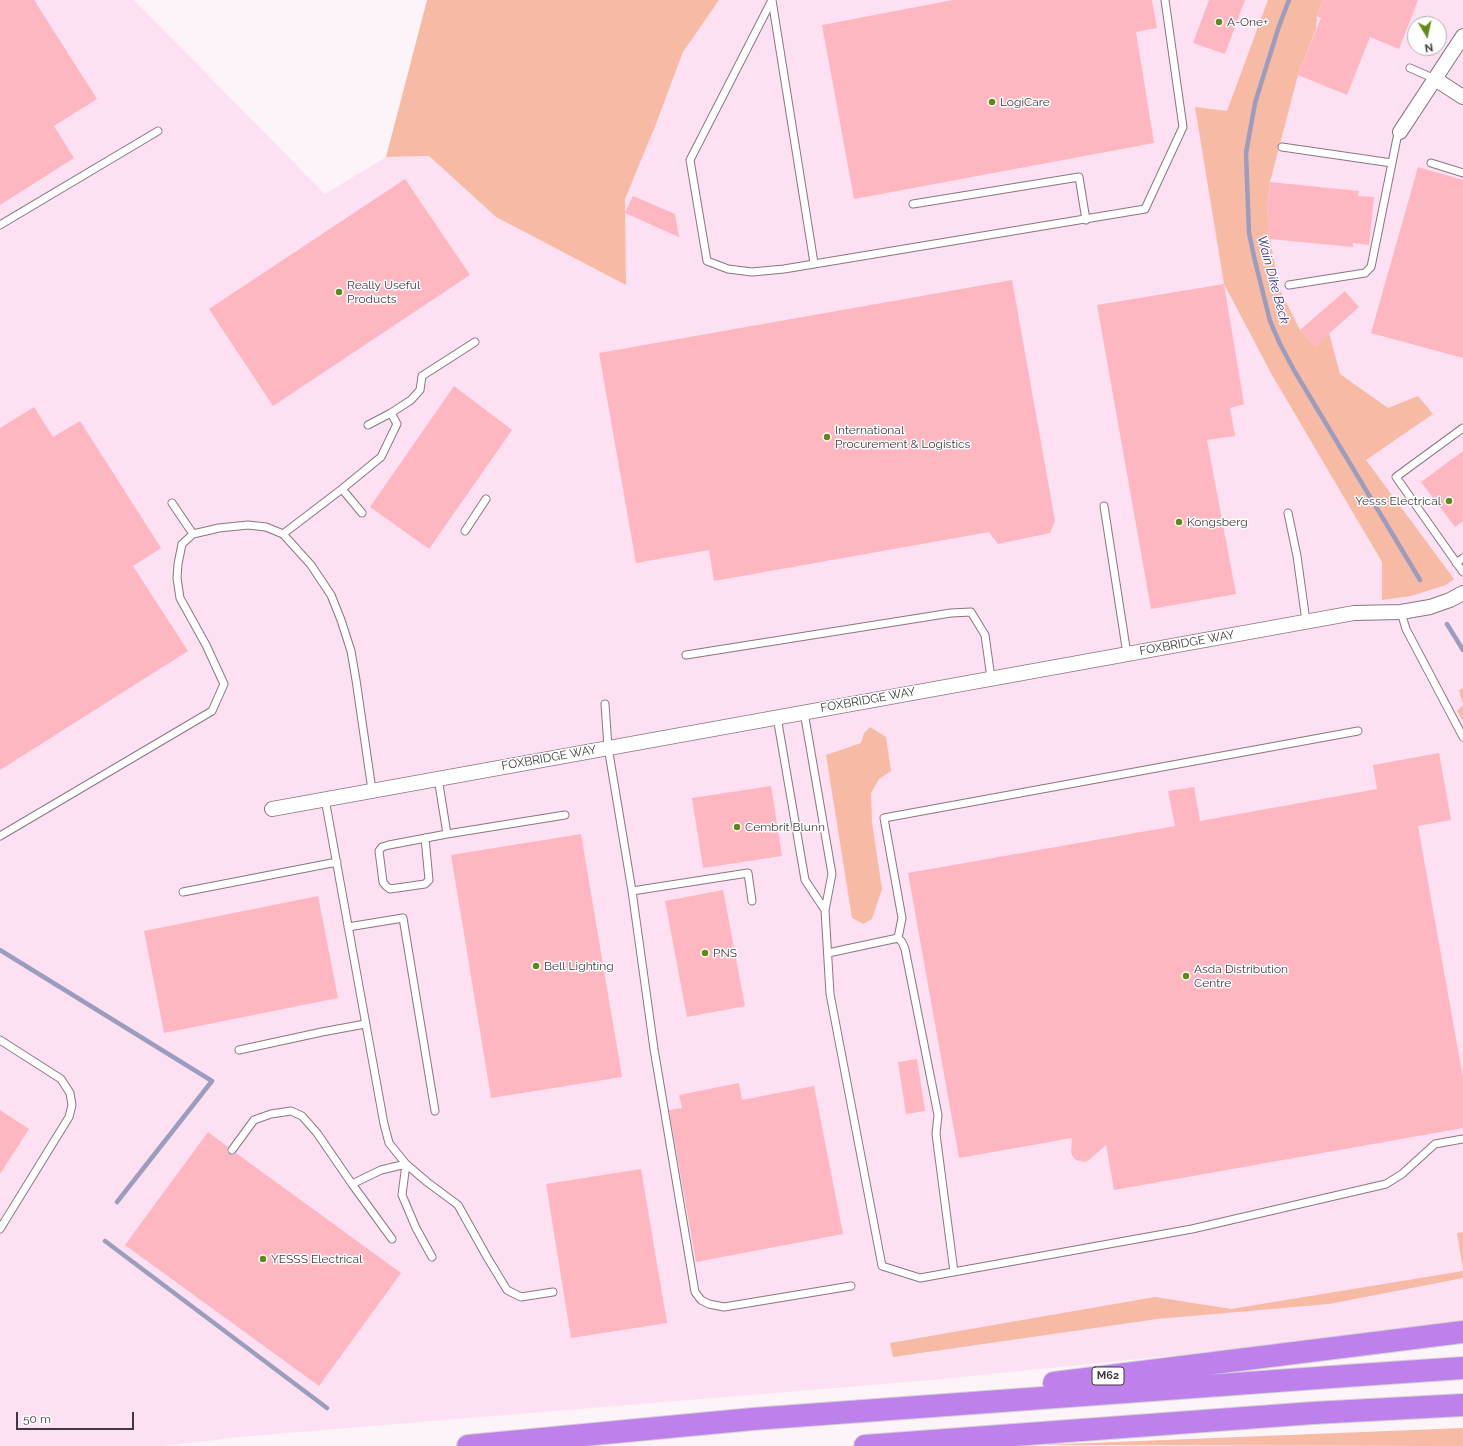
<!DOCTYPE html>
<style>
body{margin:0}
#map{position:relative;width:1463px;height:1446px;overflow:hidden;background:#fdf4f9;font-family:Raleway,sans-serif}
canvas{display:block}
.north{position:absolute;left:1407px;top:16px;width:40px;height:40px;box-sizing:border-box;background:#fff;border:1px solid #b3b0b2;border-radius:50%;rotate:171deg;font-size:11px;font-weight:700;line-height:16px;text-align:center;color:#41393e}
.north::after{content:'';display:block;margin:auto;width:14px;height:18px;background:#5e8a1a;clip-path:polygon(50% 0,100% 100%,50% 72%,0 100%)}
.scale{position:absolute;left:16px;top:1412px;width:118px;height:18px;box-sizing:border-box;border:2px solid #41393e;border-top:0;padding-left:5px;font-size:12px;line-height:14px;white-space:nowrap;color:#41393e;-webkit-text-stroke:3px #fff;paint-order:stroke}
</style>
<div id="map">
<canvas width="1463" height="1446"></canvas>
<div class="north">N</div>
<div class="scale">50 m</div>
</div>
<script>
const context = document.querySelector('canvas').getContext('2d');
context.lineJoin = 'round';
function paint(path, color) { context.fillStyle = color; context.fill(path, 'evenodd'); }
const toPath = rows => new Path2D(rows.map(r => 'M' + r).join(''));
function trace(path, color, width, dash) { context.strokeStyle = color; context.lineWidth = width; context.lineCap = dash ? 'butt' : 'round'; context.setLineDash(dash || []); context.stroke(path); }
function label(font, color, halo, rows, align = 'center') {
  context.font = font + ' Raleway,sans-serif'; context.lineWidth = 3; context.setLineDash([]); context.textBaseline = 'middle'; context.strokeStyle = halo; context.fillStyle = color; for (const [text, x, y, turn = 0] of rows) {
    context.save(); context.translate(x, y); context.rotate((+turn || 0) * Math.PI / 180); context.textAlign = isNaN(turn) ? turn : align; if (halo) context.strokeText(text, 0, 0); context.fillText(text, 0, 0); context.restore();
  }
}
paint(toPath([
 [0,0,134,0,325,194,386,157,429,156,496,217,626,284,624,199,656,124,683,52,719,0,1463,0,1463,1321,1346,1338,932,1380,240,1437,164,1446,0,1446],
 [1415,24,1439,24,1439,48,1415,48]
]), '#fde1f3');
paint(toPath([
 [427,0,719,0,683,52,656,124,625,199,626,285,496,217,429,156,386,157],
 [1268,0,1323,0,1317,16,1316,29,1298,75,1270,182,1267,210,1270,239,1279,288,1300,330,1315,346,1329,333,1340,374,1388,408,1418,396,1433,414,1366,460,1454,579,1446,585,1411,596,1382,600,1382,562,1272,375,1224,284,1195,107,1227,111],
 [1463,688,1463,721,1457,711,1463,705,1459,690],
 [870,727,886,737,891,771,879,779,871,793,872,822,882,889,872,919,863,924,852,918,826,755,861,743,864,733],
 [1463,1232,1463,1269,1457,1233],
 [1463,1271,1463,1278,1329,1304,1157,1319,893,1357,890,1343,1155,1297,1231,1309],
 [1463,1428,1463,1446,1040,1445]
]), '#f7baa5');
trace(toPath([
 [1289,0,1279,26,1255,103,1246,153,1249,233,1255,261,1270,321,1280,344,1295,372,1420,580],
 [1447,624,1463,650],
 [0,950,212,1081,117,1202],
 [105,1241,327,1408]
]), '#9c9dbe', 4.5);
paint(toPath([
 [0,0,34,0,97,99,54,126,74,158,0,205],
 [953,0,1152,0,1157,28,1136,32,1154,143,854,199,822,25],
 [1209,0,1245,0,1225,54,1193,43],
 [1323,0,1418,0,1399,49,1370,37,1347,95,1298,75,1321,18,1317,16],
 [1418,167,1463,180,1463,358,1371,333],
 [405,179,470,275,273,406,209,309],
 [1270,182,1359,191,1358,196,1374,197,1369,245,1353,243,1353,247,1270,239,1267,210],
 [633,196,675,214,679,237,625,213],
 [1012,280,1055,521,1050,533,998,544,989,532,714,581,709,550,636,563,599,353],
 [1224,284,1244,404,1230,408,1235,436,1207,440,1236,594,1151,609,1097,305],
 [1345,291,1359,307,1315,346,1300,330],
 [454,386,512,430,429,549,370,507],
 [34,407,53,437,80,421,161,548,133,566,188,651,0,770,0,428],
 [1463,451,1463,521,1455,527,1421,482],
 [1439,753,1451,820,1418,826,1463,1078,1463,1128,1114,1190,1106,1145,1089,1160,1085,1162,1076,1160,1073,1157,1071,1152,1072,1138,959,1158,908,873,1175,826,1168,791,1194,787,1200,821,1377,789,1373,765],
 [771,786,782,856,703,868,692,798],
 [581,834,622,1077,491,1098,451,855],
 [723,890,745,1006,687,1017,665,901],
 [318,896,338,998,164,1033,144,931],
 [917,1059,925,1111,906,1114,898,1062],
 [739,1083,742,1100,814,1086,843,1234,696,1262,669,1110,682,1108,679,1095],
 [0,1110,29,1129,0,1174],
 [208,1132,228,1147,227,1152,229,1154,234,1155,236,1153,401,1273,319,1386,125,1245],
 [641,1169,667,1323,571,1338,546,1184]
]), '#feb7c1');
const lane = toPath([
 [772,0,690,160,707,261,728,269,752,272,784,269,1145,209,1183,127,1165,0],
 [772,0,814,263],
 [1410,68,1435,79],
 [1282,147,1392,163],
 [1431,163,1463,173],
 [913,204,1079,177,1086,220],
 [0,225,158,131],
 [1289,285,1365,273,1371,267,1397,138,1400,132],
 [391,413,411,400,420,390,422,376,475,342],
 [1463,428,1396,477,1463,572],
 [342,489,362,513],
 [172,503,193,534],
 [1104,506,1127,654],
 [1288,513,1297,556,1306,621],
 [465,531,486,499],
 [283,534,342,489,381,457,397,424,391,413,368,425],
 [1456,563,1463,558],
 [1401,612,1406,629,1463,737],
 [686,655,951,613,971,612,985,635,991,678],
 [605,704,608,747,632,891,654,1049,695,1292,701,1300,709,1304,724,1307,851,1286],
 [777,717,805,880,825,910,832,874,804,712],
 [438,778,447,834,565,815],
 [325,799,384,1124,389,1143,406,1164,427,1182,458,1205,487,1257,507,1290,521,1297,553,1292],
 [0,836,212,711,224,684,206,645,180,598,177,578,178,564,182,544,193,534,219,528,248,525,266,527,283,534,311,565,331,595,341,620,351,651,356,680,372,790],
 [425,838,429,880,425,884,390,889,386,886,383,882,379,851,382,847,389,845,447,834],
 [632,891,748,873,752,901],
 [183,892,337,862],
 [825,910,830,994,882,1266,920,1278,1192,1229,1386,1184,1402,1174,1435,1144,1463,1139],
 [348,927,403,918,435,1111],
 [898,938,902,918,884,818,1358,731],
 [828,953,898,938,902,942,905,949,938,1115,936,1134,954,1272],
 [0,1040,61,1079,70,1093,72,1105,69,1117,0,1229],
 [239,1050,322,1032,365,1024],
 [232,1150,254,1120,271,1114,291,1111,302,1116,317,1133,352,1184,381,1170,406,1164,402,1195,416,1228,432,1257],
 [352,1184,392,1239]
]);
const street = toPath([
 [1435,79,1463,97],
 [1400,132,1463,36],
 [272,809,1354,613,1401,612,1430,607,1450,600,1463,593]
]);
const highway = toPath([
 [1054,1383,1463,1332],
 [468,1446,753,1419,1345,1376,1463,1368],
 [865,1446,1313,1413,1463,1405]
]);
trace(lane, '#887682', 9);
trace(street, '#887682', 16);
trace(highway, '#d5d3d5', 24);
trace(lane, '#fff', 7);
trace(street, '#fff', 14);
trace(highway, '#be81eb', 22);
for (const [x, y, r, color] of [
 [1219,22,4,"#5e8a1a"],
 [992,102,4,"#5e8a1a"],
 [339,292,4,"#5e8a1a"],
 [827,437,4,"#5e8a1a"],
 [1449,501,4,"#5e8a1a"],
 [1179,522,4,"#5e8a1a"],
 [737,827,4,"#5e8a1a"],
 [705,953,4,"#5e8a1a"],
 [536,966,4,"#5e8a1a"],
 [1186,976,4,"#5e8a1a"],
 [263,1259,4,"#5e8a1a"]
]) { const dot = new Path2D(); dot.arc(x, y, r, 0, 2 * Math.PI); context.fillStyle = color; context.fill(dot); trace(dot, '#fff', 1.5); }
for (const [x, y, w] of [
 [1108,1376,32]
]) { const box = new Path2D(); box.roundRect(x - w / 2, y - 9, w, 18, 3); context.fillStyle = '#fff'; context.fill(box); trace(box, '#41393e', 1); }
label('bold 11px', '#41393e', null, [
 ["M62",1108,1376]
]);
label('12px', '#41393e', '#fff', [
 ["A-One+",1227,22],
 ["LogiCare",1000,102],
 ["Really Useful",347,285],
 ["Products",347,299],
 ["International",835,430],
 ["Procurement & Logistics",835,444],
 ["Yesss Electrical",1441,501,"right"],
 ["Kongsberg",1187,522],
 ["Cembrit Blunn",745,827],
 ["PNS",713,953],
 ["Bell Lighting",544,966],
 ["Asda Distribution",1194,969],
 ["Centre",1194,983],
 ["YESSS Electrical",271,1259]
], 'left');
label('12px', '#41393e', '#fff', [
 ["FOXBRIDGE WAY",1187,643,-10],
 ["FOXBRIDGE WAY",868,700,-10],
 ["FOXBRIDGE WAY",549,758,-10]
]);
label('italic 13px', '#373587', '#fff', [
 ["Wain Dike Beck",1273,280,75]
]);
</script>
